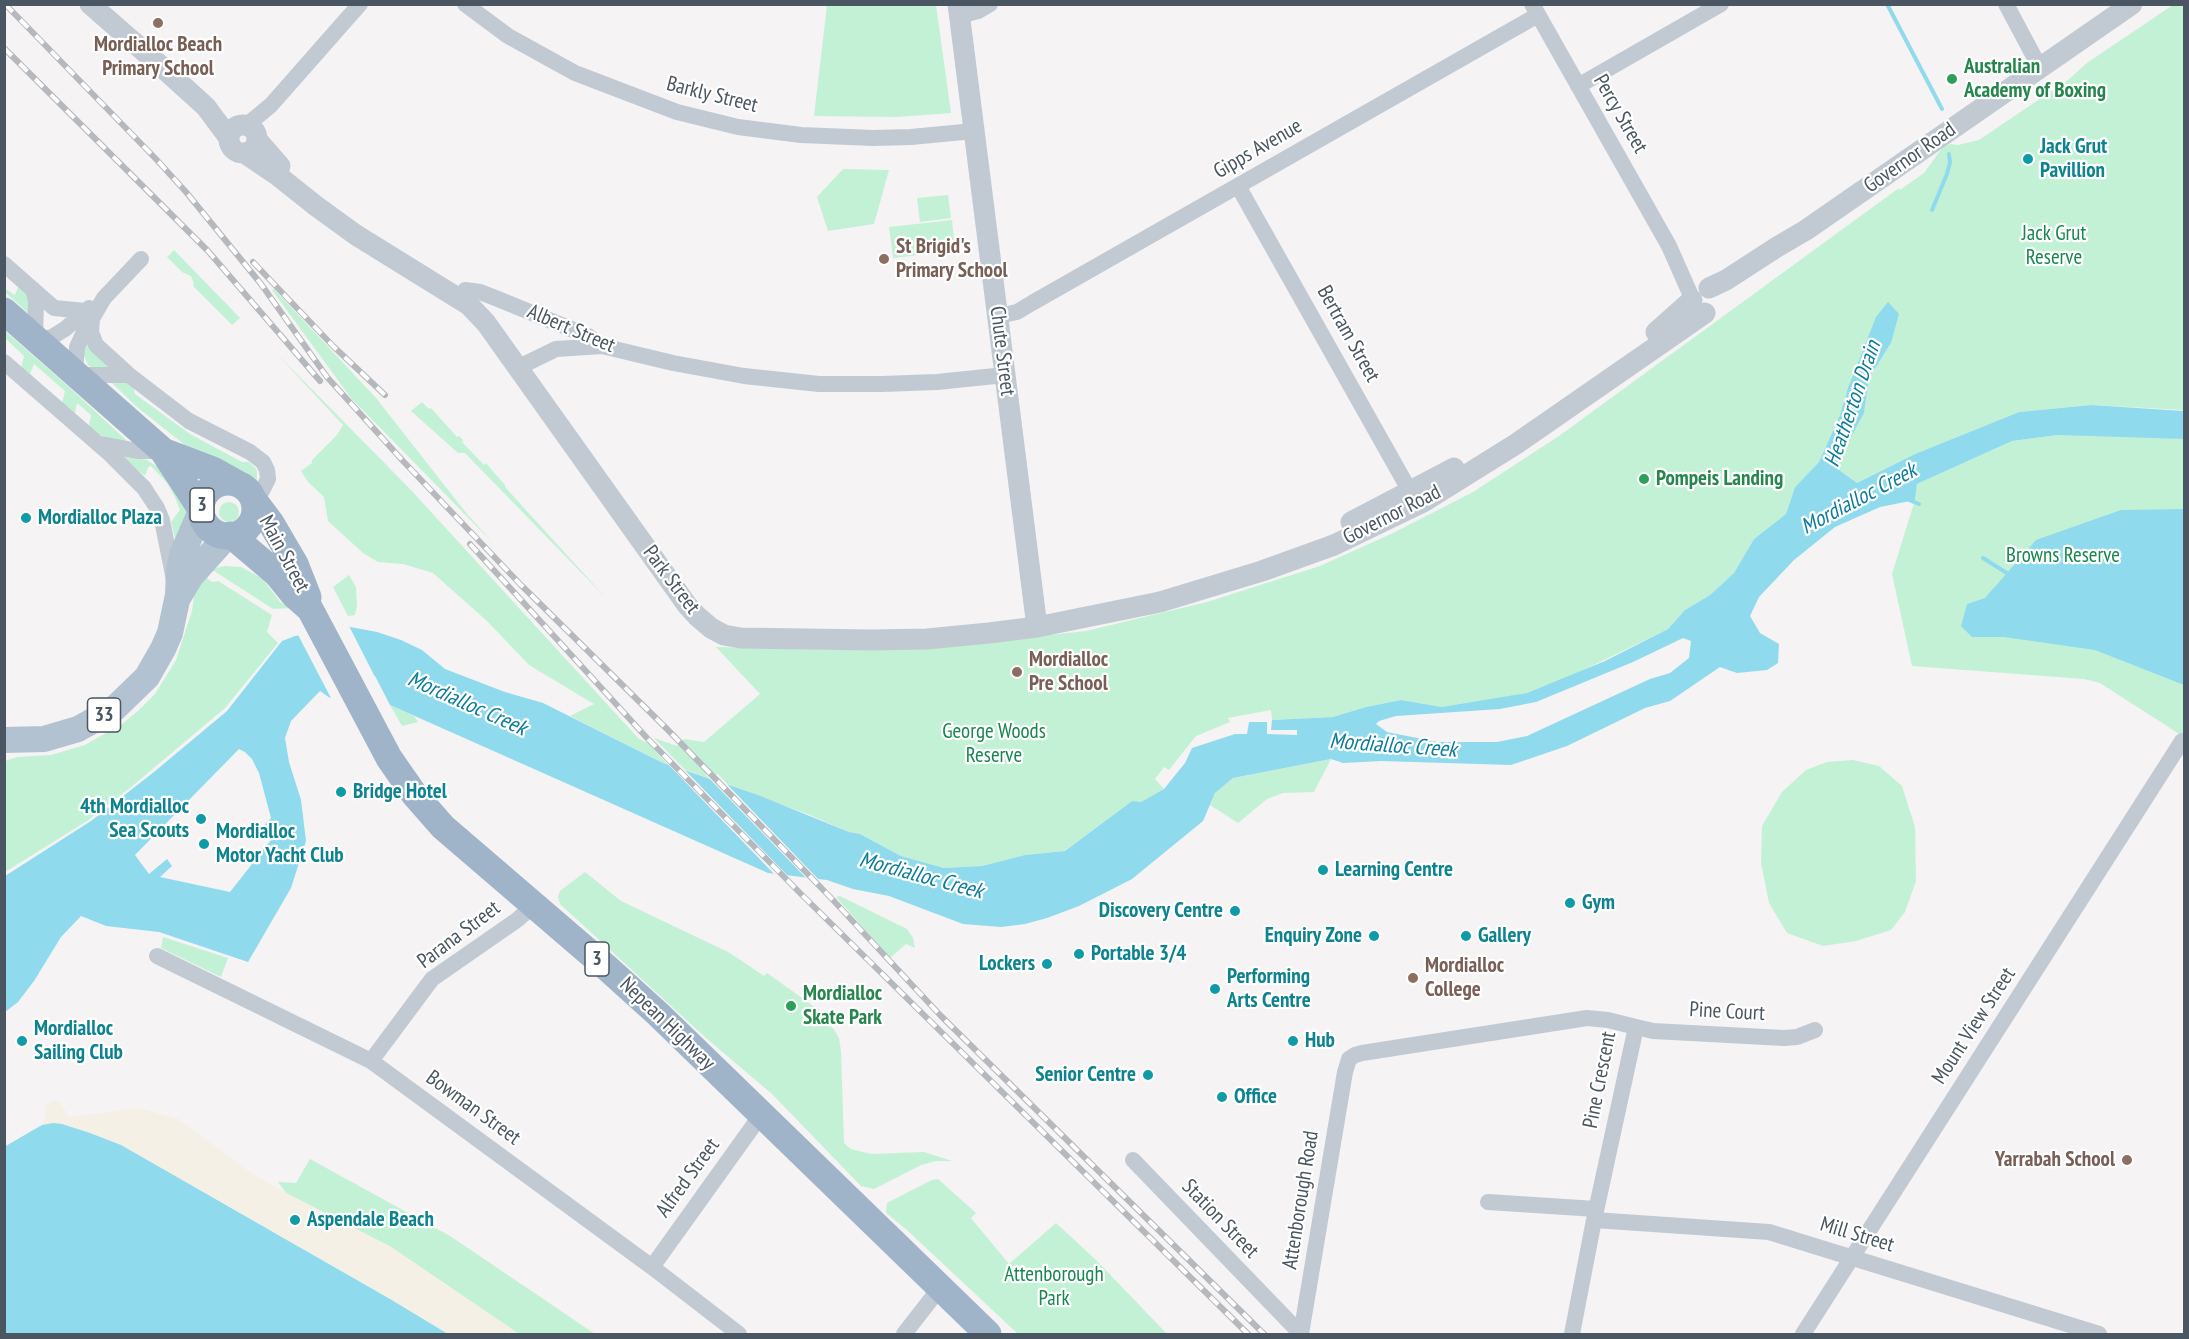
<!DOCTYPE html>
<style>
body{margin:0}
#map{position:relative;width:2189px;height:1339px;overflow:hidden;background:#f5f3f3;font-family:"PT Sans Narrow",sans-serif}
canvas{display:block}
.frame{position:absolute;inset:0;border:6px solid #4a5661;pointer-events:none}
</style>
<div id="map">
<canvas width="2189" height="1339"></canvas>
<div class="frame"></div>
</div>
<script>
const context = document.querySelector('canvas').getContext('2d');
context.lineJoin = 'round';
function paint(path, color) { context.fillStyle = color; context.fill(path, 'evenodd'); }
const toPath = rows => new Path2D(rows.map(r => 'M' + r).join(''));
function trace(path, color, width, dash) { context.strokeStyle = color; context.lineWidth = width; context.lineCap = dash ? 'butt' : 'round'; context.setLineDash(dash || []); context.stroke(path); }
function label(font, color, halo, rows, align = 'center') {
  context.font = font + ' "PT Sans Narrow",sans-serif'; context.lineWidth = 4.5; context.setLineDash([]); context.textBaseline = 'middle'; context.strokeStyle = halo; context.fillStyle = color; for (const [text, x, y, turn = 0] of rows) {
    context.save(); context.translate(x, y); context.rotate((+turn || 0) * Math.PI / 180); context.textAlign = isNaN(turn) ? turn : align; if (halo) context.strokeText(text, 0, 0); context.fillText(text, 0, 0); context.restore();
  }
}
paint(toPath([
 [827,5,936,5,951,113,896,117,814,116],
 [2173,5,2184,5,2184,410,2091,405,2019,412,1915,454,1857,483,1835,467,1864,413,1869,378,1891,343,1848,388,1840,415,1819,462,1795,487,1786,514,1754,539,1734,573,1710,595,1685,610,1668,629,1571,676,1527,693,1487,701,1442,707,1401,700,1366,707,1333,717,1272,720,1271,710,1228,718,1230,722,1196,736,1169,770,1164,767,1155,779,1164,789,1141,802,1132,801,1065,851,1025,855,982,866,944,868,901,856,860,834,849,832,810,815,728,785,718,774,708,778,685,770,654,738,677,746,684,739,704,742,760,694,716,647,846,650,940,647,1086,631,1207,602,1320,566,1393,533,1473,492,1559,436,1899,188,1900,190,1924,173,1942,148,1950,144,1958,145,1979,140,2068,80,2087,63],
 [843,169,889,170,874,224,828,231,817,197],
 [948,195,951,218,920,222,917,198],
 [952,220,955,251,893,258,889,227],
 [174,250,240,318,232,325,193,286,194,284,191,276,182,272,167,257],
 [18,287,28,294,29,314,5,292,4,288,15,295],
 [274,289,376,398,467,514,494,544,351,398,272,290],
 [5,331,69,387,127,441,110,439,98,434,89,426,91,415,77,403,75,413,62,403,65,391,34,364,30,374,21,368,24,356,5,338],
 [86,339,112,368,91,367,88,365,82,351],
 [277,354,410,489,639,739,648,743,669,766,570,716,594,704,529,665,487,621,433,573,403,564,378,562,363,553,328,521,324,497,308,482,301,471,312,463,312,460,337,435,343,425],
 [111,380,123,381,133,386,135,394,190,434,242,462,249,462,257,470,257,481,190,449,137,407,112,383],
 [422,402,429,409,431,408,457,437,459,436,463,440,462,442,484,465,486,463,491,469,505,485,505,487,606,598,465,453,458,453,411,411],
 [2098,434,2184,439,2184,737,2100,683,2084,679,1912,666,1892,574,1915,500,1917,484,2012,441,2058,435],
 [121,455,147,460,161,469,189,508,176,542,171,522,180,510,175,497,167,483,151,466,148,467,146,474,144,475,128,463],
 '219 512a10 10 0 1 1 20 0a10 10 0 1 1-20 0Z',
 [225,566,241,567,263,579,280,602,290,608,273,609,211,569],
 [207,574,208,579,212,582,218,581,272,615,267,632,278,643,225,708,130,788,87,821,5,872,5,761,17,757,51,755,85,745,122,724,139,710,155,694,176,660,192,611,195,590],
 [349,575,356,587,357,606,355,615,348,616,333,587],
 [390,705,414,716,418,722,402,726],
 [1331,759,1314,792,1283,793,1267,799,1238,823,1210,805,1215,793,1233,778],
 [1853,760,1879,766,1902,786,1915,827,1916,881,1905,912,1891,930,1856,941,1823,946,1787,933,1769,903,1761,863,1762,826,1782,792,1806,770,1827,762],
 [585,872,621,901,730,953,764,976,767,973,830,1018,826,1024,833,1028,839,1038,841,1051,844,1143,851,1149,871,1154,924,1152,952,1161,936,1161,921,1165,874,1189,861,1186,772,1094,706,1038,560,904,558,897,560,891],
 [840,896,907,929,913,938,915,948,906,944,890,958,836,897],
 [163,937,228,958,221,977,161,948],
 [310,1159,450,1236,595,1334,519,1334,391,1247,286,1193,278,1182,296,1183],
 [938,1179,976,1213,971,1218,1009,1264,1056,1223,1096,1260,1167,1334,1018,1334,907,1230,886,1213,887,1203,932,1180]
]), '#c3f1d5');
paint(toPath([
 [54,1101,59,1101,69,1117,130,1109,146,1110,178,1119,250,1172,286,1193,391,1247,519,1334,448,1334,390,1299,121,1145,62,1124,42,1125,45,1118,46,1105]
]), '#f5f0e5');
paint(toPath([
 [1888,302,1899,314,1891,343,1869,378,1864,413,1835,467,1857,483,1915,454,2019,412,2091,405,2184,411,2184,439,2058,435,2012,441,1917,484,1915,500,1880,507,1835,527,1794,560,1759,597,1750,616,1760,633,1779,644,1778,663,1767,670,1737,673,1720,667,1670,701,1645,708,1567,746,1511,765,1381,761,1343,763,1331,759,1233,778,1215,793,1203,821,1132,879,1079,906,1047,918,1025,924,1001,927,963,924,889,896,853,889,827,880,768,873,390,705,375,676,330,698,320,691,291,721,285,738,289,762,301,800,306,841,291,888,248,962,159,932,106,926,81,916,61,937,34,981,18,1002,5,1012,5,876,91,821,154,772,227,711,282,641,295,636,343,629,345,626,377,632,401,640,422,650,445,669,505,692,543,703,663,763,758,795,849,832,860,834,901,856,944,868,982,866,1025,855,1065,851,1132,801,1141,802,1164,789,1185,763,1192,748,1235,734,1247,734,1249,722,1267,722,1267,734,1297,735,1297,730,1271,730,1272,720,1333,717,1366,707,1401,700,1442,707,1527,693,1605,661,1668,629,1685,610,1710,595,1734,573,1754,539,1786,514,1795,487,1819,462,1840,415,1848,388,1876,317],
 [1683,638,1691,641,1689,658,1670,673,1650,679,1527,736,1497,742,1437,742,1387,732,1376,724,1379,721,1396,716,1500,709,1536,702,1633,662],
 [239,749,245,752,252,759,259,773,271,818,259,831,271,840,230,892,160,877,172,866,167,859,149,874,135,855],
 [2184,509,2184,685,2095,650,2004,637,1972,637,1961,626,1967,604,1985,598,2036,540,2121,510],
 [53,1123,62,1124,90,1133,121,1145,390,1299,448,1334,5,1334,4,1147,42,1125]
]), '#90daee');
paint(toPath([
 [344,624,348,624,376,679,332,700,297,633,341,626],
 [665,761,681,766,791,879,777,877],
 [705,774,722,779,821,882,809,881]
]), '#f5f3f3');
trace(toPath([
 [1887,4,1942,109],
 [1932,210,1947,174,1950,162,1949,154],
 [1909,500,1919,504],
 [1983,558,2010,575]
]), '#90daee', 4);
trace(toPath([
 [465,4,508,36,575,73,677,112,738,127,801,135,873,138,911,137,974,131],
 [1532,4,1669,246,1692,298],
 [2006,4,2040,68],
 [959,16,978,11,990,4],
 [1578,86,1721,4],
 [247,125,271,105,360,4],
 [1238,186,1416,502],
 [4,264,54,308,85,311],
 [33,289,36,301,35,339],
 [465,290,480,292,498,299,588,336,602,346,673,363,744,376,819,384,882,384,937,382,1005,375],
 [998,316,1017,312,1032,303,1538,15],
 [92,319,91,332,96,345,129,375,189,421,250,452,263,462,267,470,268,479,262,491,251,495],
 [38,341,52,337,65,329,89,308],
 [4,362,111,455,144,488,157,508,162,520,174,580],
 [517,368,556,349,602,346],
 [75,373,77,347,83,334,104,298,141,259],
 [77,375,129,375],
 [101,444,138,451,163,451],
 [157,956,371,1061,652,1267,739,1334],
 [1636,1027,1653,1031,1784,1038,1797,1037,1815,1030],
 [371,1061,432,979,517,920,534,905],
 [1133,1160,1301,1334],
 [1488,1202,1596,1209],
 [1594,1220,1769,1232,2099,1334],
 [652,1267,761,1115],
 [904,1334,939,1289],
 [1301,1334,1345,1072,1349,1059,1355,1055,1362,1053,1587,1018,1608,1020,1636,1027,1594,1220,1572,1334],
 [1803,1334,2182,741]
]), '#c1cad2', 16);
trace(toPath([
 [90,4,162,67,206,107,229,138],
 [958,4,1037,627],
 '229 139a14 14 0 1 1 28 0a14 14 0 1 1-28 0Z',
 [258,141,280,166],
 [246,154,277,175,316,206,356,235,469,305,486,323,687,605,697,616,711,628,724,635,741,638,871,640,927,639,989,633,1037,627,1160,602,1262,571,1334,545,1423,502,1516,444,1705,313],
 [1709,288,1726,280,1777,247,1806,230,2132,4],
 [1656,332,1692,300],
 [1351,522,1454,468]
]), '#c1cad2', 21);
trace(toPath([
 [178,598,191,576,228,535],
 [4,740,44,739,78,729,114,709,147,677,163,649,170,633,178,595,179,571,182,555,201,511]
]), '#b3c2d1', 26);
trace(toPath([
 [4,311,163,451,201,509],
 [163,451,213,470,238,484],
 '201 509a27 27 0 1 1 54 0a27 27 0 1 1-54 0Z',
 [253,499,271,523,295,564,308,597],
 [231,535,277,574,294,595,310,609,389,758,414,794,443,827,606,967,658,1014,988,1334]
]), '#9fb4c9', 27);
const rail = toPath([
 [5,4,155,158,186,192,261,284,327,377,403,461,521,585,667,729,832,899,941,1016,1264,1334],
 [4,48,208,251,320,381],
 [253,262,333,346,385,395],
 [470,544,647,738,801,894,1248,1334]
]);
trace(rail, '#b5b8bd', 6);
trace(rail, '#fff', 4, [11]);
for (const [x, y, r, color] of [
 [158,23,6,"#8d6e63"],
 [1952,79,6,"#2e9e5b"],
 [2028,159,6,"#0f9aa8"],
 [884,259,6,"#8d6e63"],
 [1644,479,6,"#2e9e5b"],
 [26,518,6,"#0f9aa8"],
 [1017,672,6,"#8d6e63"],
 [341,792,6,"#0f9aa8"],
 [201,819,6,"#0f9aa8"],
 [204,844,6,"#0f9aa8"],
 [1323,870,6,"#0f9aa8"],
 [1570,903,6,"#0f9aa8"],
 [1235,911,6,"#0f9aa8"],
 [1374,936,6,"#0f9aa8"],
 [1466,936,6,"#0f9aa8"],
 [1079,954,6,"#0f9aa8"],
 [1047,964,6,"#0f9aa8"],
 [1413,978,6,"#8d6e63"],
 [1215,989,6,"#0f9aa8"],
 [791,1006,6,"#2e9e5b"],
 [22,1041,6,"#0f9aa8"],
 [1293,1041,6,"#0f9aa8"],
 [1148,1075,6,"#0f9aa8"],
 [1222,1097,6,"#0f9aa8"],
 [2127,1160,6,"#8d6e63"],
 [295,1220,6,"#0f9aa8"]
]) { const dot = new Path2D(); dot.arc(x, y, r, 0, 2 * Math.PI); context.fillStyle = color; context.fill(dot); trace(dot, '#fff', 2); }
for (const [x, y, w] of [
 [202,505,24],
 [104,715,33],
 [597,959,24]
]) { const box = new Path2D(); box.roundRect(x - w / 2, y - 17, w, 34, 4.5); context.fillStyle = '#fff'; context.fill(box); trace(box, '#4a5661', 1.5); }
label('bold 20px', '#4a5661', null, [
 ["3",202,505],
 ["33",104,715],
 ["3",597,959]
]);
label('bold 21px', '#785e54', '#fff', [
 ["Mordialloc Beach",158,45,"center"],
 ["Primary School",158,69,"center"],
 ["St Brigid's",896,247],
 ["Primary School",896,271],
 ["Mordialloc",1029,660],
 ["Pre School",1029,684],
 ["Mordialloc",1425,966],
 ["College",1425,990],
 ["Yarrabah School",2115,1160,"right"]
], 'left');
label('bold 21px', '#27864d', '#fff', [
 ["Australian",1964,67],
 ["Academy of Boxing",1964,91],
 ["Pompeis Landing",1656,479],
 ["Mordialloc",803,994],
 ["Skate Park",803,1018]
], 'left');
label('21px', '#4a5661', '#fff', [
 ["Barkly Street",712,95,14],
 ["Percy Street",1620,114,60],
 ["Gipps Avenue",1258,149,-30],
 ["Governor Road",1910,158,-35],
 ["Albert Street",571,329,23],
 ["Bertram Street",1348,334,61],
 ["Chute Street",1002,351,83],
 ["Governor Road",1392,515,-27],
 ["Main Street",284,554,62],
 ["Park Street",671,580,53],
 ["Parana Street",459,935,-37],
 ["Pine Court",1727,1012,3],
 ["Nepean Highway",667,1024,44],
 ["Mount View Street",1974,1026,-57],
 ["Pine Crescent",1600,1080,-79],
 ["Bowman Street",473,1108,36],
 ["Alfred Street",688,1178,-54],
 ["Attenborough Road",1301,1200,-81],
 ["Station Street",1220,1219,46],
 ["Mill Street",1857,1235,17]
]);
label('bold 21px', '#0d838f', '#fff', [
 ["Jack Grut",2040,147],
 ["Pavillion",2040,171],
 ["Mordialloc Plaza",38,518],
 ["Bridge Hotel",353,792],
 ["4th Mordialloc",189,807,"right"],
 ["Sea Scouts",189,831,"right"],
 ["Mordialloc",216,832],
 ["Motor Yacht Club",216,856],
 ["Learning Centre",1335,870],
 ["Gym",1582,903],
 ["Discovery Centre",1223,911,"right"],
 ["Enquiry Zone",1362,936,"right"],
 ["Gallery",1478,936],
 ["Portable 3/4",1091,954],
 ["Lockers",1035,964,"right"],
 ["Performing",1227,977],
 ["Arts Centre",1227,1001],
 ["Mordialloc",34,1029],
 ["Sailing Club",34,1053],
 ["Hub",1305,1041],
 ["Senior Centre",1136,1075,"right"],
 ["Office",1234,1097],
 ["Aspendale Beach",307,1220]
], 'left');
label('21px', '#17864f', '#fff', [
 ["Jack Grut",2054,234],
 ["Reserve",2054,258],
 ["Browns Reserve",2063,556],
 ["George Woods",994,732],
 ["Reserve",994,756],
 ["Attenborough",1054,1275],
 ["Park",1054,1299]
]);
label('italic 22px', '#0c7c9b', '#fff', [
 ["Heatherton Drain",1853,404,-71],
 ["Mordialloc Creek",1859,499,-28],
 ["Mordialloc Creek",467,704,24],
 ["Mordialloc Creek",1393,746,4],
 ["Mordialloc Creek",921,876,15]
]);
</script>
